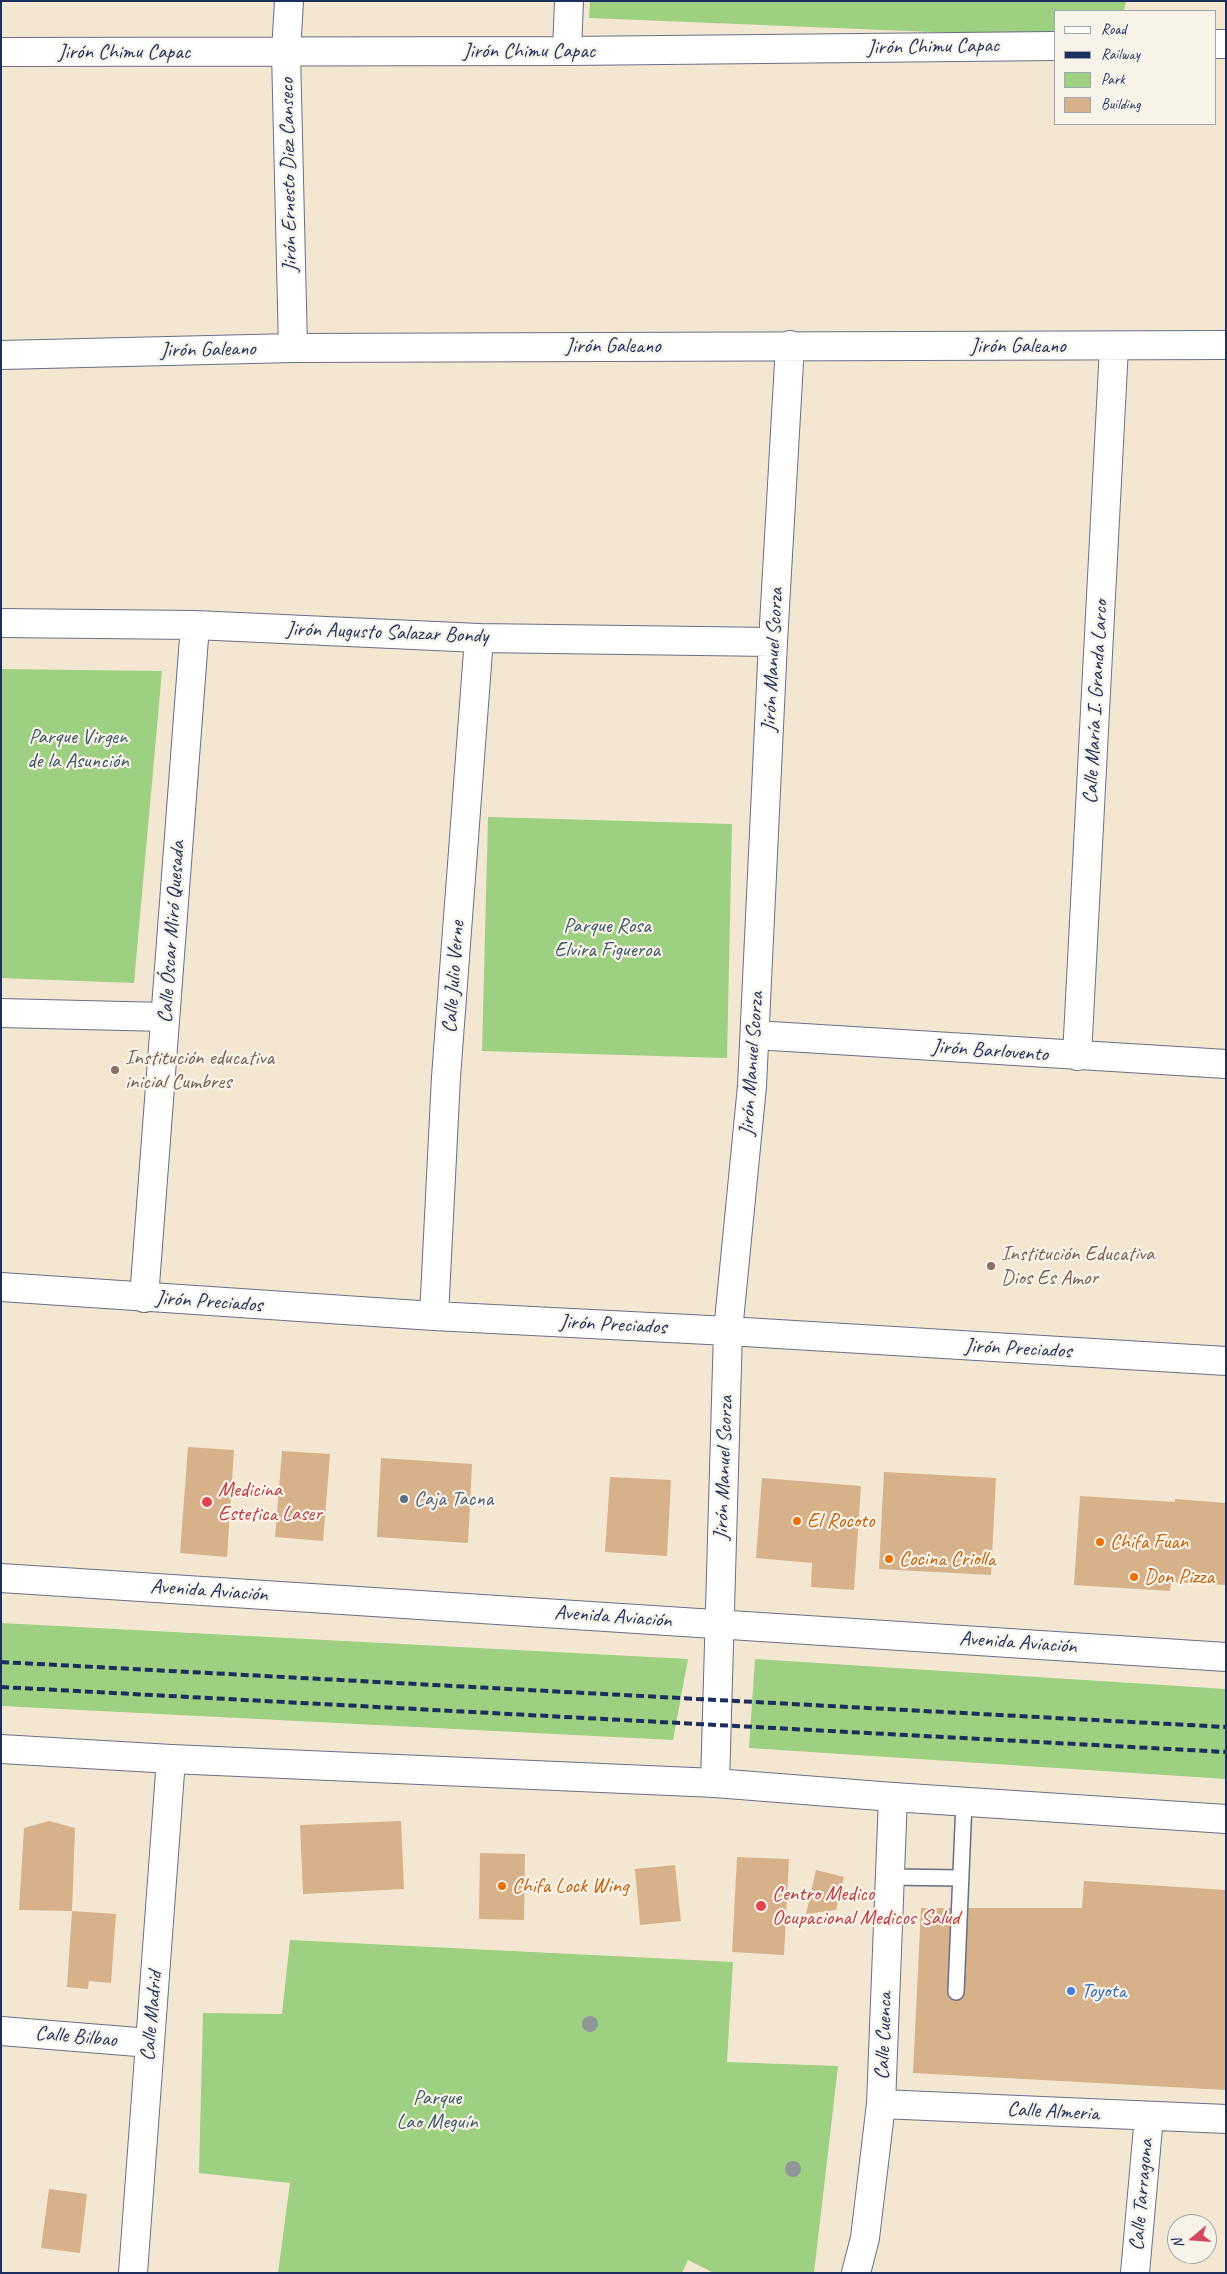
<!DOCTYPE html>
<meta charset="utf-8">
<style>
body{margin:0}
#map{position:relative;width:1227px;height:2274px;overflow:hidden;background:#f4e7d1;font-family:Caveat,sans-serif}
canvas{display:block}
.frame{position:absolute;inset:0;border:2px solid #1b2f5e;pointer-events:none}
.legend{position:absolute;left:1054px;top:10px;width:162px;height:115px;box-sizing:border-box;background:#f7f3e8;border:1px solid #9fa5b1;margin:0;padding:6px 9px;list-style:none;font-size:15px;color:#1b2f5e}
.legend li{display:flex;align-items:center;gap:10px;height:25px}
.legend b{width:25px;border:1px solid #9fa5b1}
.north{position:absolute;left:1167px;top:2214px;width:50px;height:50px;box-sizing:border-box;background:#f7f3e8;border:1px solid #9fa5b1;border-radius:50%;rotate:252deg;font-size:14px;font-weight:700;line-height:20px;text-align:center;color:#1b2f5e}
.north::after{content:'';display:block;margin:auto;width:18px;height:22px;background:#d1495b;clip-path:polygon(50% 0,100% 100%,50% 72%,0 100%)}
</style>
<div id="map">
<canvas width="1227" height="2274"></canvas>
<div class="frame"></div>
<ul class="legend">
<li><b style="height:6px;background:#fff"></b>Road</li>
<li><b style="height:6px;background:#1b2f5e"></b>Railway</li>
<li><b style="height:14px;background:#9dd080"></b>Park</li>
<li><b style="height:14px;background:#d7b189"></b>Building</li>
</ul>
<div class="north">N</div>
</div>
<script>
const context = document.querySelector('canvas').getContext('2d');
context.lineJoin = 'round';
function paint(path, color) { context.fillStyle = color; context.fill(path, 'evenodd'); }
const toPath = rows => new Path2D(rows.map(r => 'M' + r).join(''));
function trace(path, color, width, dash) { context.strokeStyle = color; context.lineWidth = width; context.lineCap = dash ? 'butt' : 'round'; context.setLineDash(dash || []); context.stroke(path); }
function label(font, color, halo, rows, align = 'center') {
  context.font = font + ' Caveat,sans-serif'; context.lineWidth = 4.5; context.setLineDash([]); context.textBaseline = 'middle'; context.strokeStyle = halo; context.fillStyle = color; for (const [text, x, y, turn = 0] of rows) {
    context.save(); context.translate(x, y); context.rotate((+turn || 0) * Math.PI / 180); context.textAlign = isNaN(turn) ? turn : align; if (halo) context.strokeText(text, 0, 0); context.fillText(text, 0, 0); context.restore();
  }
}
paint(toPath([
 [590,1,1126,1,1124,11,1056,11,1056,37,589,18],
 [1,669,162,671,134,983,1,978],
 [488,817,732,824,727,1058,482,1051],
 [1,1623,688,1659,673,1740,1,1706],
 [755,1659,1226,1689,1226,1779,749,1748],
 [290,1940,733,1962,727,2062,838,2066,814,2273,714,2273,688,2260,682,2273,278,2273,290,2183,199,2173,203,2013,282,2014]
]), '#9dd080');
paint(toPath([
 [188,1447,234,1450,227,1557,180,1553],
 [282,1451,330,1454,323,1541,275,1537],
 [381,1458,472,1464,468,1543,377,1537],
 [884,1472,996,1478,991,1575,879,1569],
 [610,1477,671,1480,667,1556,605,1552],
 [762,1478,861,1486,854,1590,811,1587,812,1563,756,1558],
 [1080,1496,1175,1502,1175,1499,1226,1503,1226,1585,1171,1582,1170,1591,1074,1585],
 [49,1821,75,1828,72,1911,19,1910,24,1828],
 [401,1821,404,1889,303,1894,300,1825],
 [480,1853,525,1854,524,1920,479,1919],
 [737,1857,789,1859,784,1955,732,1952],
 [675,1865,681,1921,640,1925,635,1869],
 [816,1870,844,1877,836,1910,806,1914],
 [1084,1881,1226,1890,1226,2090,913,2073,921,1908,1082,1908],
 [72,1911,116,1914,111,1983,89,1981,88,1989,67,1987],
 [49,2189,87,2194,80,2253,41,2248]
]), '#d7b189');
const service = toPath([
 [889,1877,961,1878],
 [956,1992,964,1802]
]);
const minor = toPath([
 [289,1,286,52,293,348],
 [1216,44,1226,44],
 [567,51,569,1],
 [1,52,567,51,1056,46],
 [1,355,293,348,1226,345],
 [1,623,195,625,479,638,773,642],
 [1,1013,165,1017],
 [755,1035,1226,1064],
 [1077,1056,1114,347],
 [1,1287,434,1316,728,1331,1226,1361],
 [144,1298,195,625],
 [434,1316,446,1077,479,638],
 [715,1783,728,1331,752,1086,773,642,790,345],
 [1,2031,150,2043],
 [881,2104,1226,2119],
 [133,2273,171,1759],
 [856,2273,865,2238,881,2104,893,1797],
 [1135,2273,1149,2116]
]);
const primary = toPath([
 [1,1578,1226,1657],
 [1,1749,171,1759,715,1783,893,1797,1226,1819]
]);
trace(service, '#676f86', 18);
trace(minor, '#676f86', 30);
trace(primary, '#676f86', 30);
trace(service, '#fff', 15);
trace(minor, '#fff', 28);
trace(primary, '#fff', 28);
trace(toPath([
 [1,1662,1226,1727],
 [1,1687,1226,1752]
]), '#1b2f5e', 4, [8, 4]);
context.fillStyle = '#8f9896';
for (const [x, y] of [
 [590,2024],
 [793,2169]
]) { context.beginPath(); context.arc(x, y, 8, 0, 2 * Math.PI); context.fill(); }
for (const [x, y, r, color] of [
 [115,1070,5,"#8d6e63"],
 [991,1266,5,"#8d6e63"],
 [404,1499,5,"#5c6f8a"],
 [207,1502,6,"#e0444e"],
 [797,1521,5,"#e8710a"],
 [1100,1542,5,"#e8710a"],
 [889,1559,5,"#e8710a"],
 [1134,1577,5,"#e8710a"],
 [502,1886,5,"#e8710a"],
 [761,1906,6,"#e0444e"],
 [1071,1991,5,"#3f7fe0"]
]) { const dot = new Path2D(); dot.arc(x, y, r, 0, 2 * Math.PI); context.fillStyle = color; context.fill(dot); trace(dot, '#f7f3e8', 2); }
label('21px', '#1b2f5e', '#f7f3e8', [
 ["Jirón Chimu Capac",933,47,-1],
 ["Jirón Chimu Capac",529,51],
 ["Jirón Chimu Capac",124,52],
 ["Jirón Ernesto Diez Canseco",289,175,-91],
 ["Jirón Galeano",613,346],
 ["Jirón Galeano",1018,346],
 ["Jirón Galeano",208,350,-1],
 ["Jirón Augusto Salazar Bondy",387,633,2],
 ["Jirón Manuel Scorza",773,660,-87],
 ["Calle María I. Granda Larco",1096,702,-87],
 ["Calle Óscar Miró Quesada",172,932,-86],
 ["Calle Julio Verne",454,977,-86],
 ["Jirón Barlovento",990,1051,4],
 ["Jirón Manuel Scorza",752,1064,-86],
 ["Jirón Preciados",209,1302,4],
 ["Jirón Preciados",613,1325,3],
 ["Jirón Preciados",1018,1349,3],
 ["Jirón Manuel Scorza",724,1468,-88],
 ["Avenida Aviación",209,1591,4],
 ["Avenida Aviación",613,1617,4],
 ["Avenida Aviación",1018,1643,4],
 ["Calle Madrid",152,2016,-85],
 ["Calle Cuenca",884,2036,-88],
 ["Calle Bilbao",76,2037,5],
 ["Calle Almeria",1053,2112,3],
 ["Calle Tarragona",1142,2195,-85]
]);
label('21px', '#3c5766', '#f7f3e8', [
 ["Parque Virgen",78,737],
 ["de la Asunción",78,761],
 ["Parque Rosa",607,926],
 ["Elvira Figueroa",607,950],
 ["Parque",437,2098],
 ["Lao Meguín",437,2122]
]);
label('21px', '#785e54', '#f7f3e8', [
 ["Institución educativa",125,1058],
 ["inicial Cumbres",125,1082],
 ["Institución Educativa",1001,1254],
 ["Dios Es Amor",1001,1278]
], 'left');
label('21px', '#be3a42', '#f7f3e8', [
 ["Medicina",218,1490],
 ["Estetica Laser",218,1514],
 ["Centro Medico",772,1894],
 ["Ocupacional Medicos Salud",772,1918]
], 'left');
label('21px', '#4e5e75', '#f7f3e8', [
 ["Caja Tacna",414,1499]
], 'left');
label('21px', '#c56008', '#f7f3e8', [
 ["El Rocoto",807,1521],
 ["Chifa Fuan",1110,1542],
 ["Cocina Criolla",899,1559],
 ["Don Pizza",1144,1577],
 ["Chifa Lock Wing",512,1886]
], 'left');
label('21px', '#366cbe', '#f7f3e8', [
 ["Toyota",1081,1991]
], 'left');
</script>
